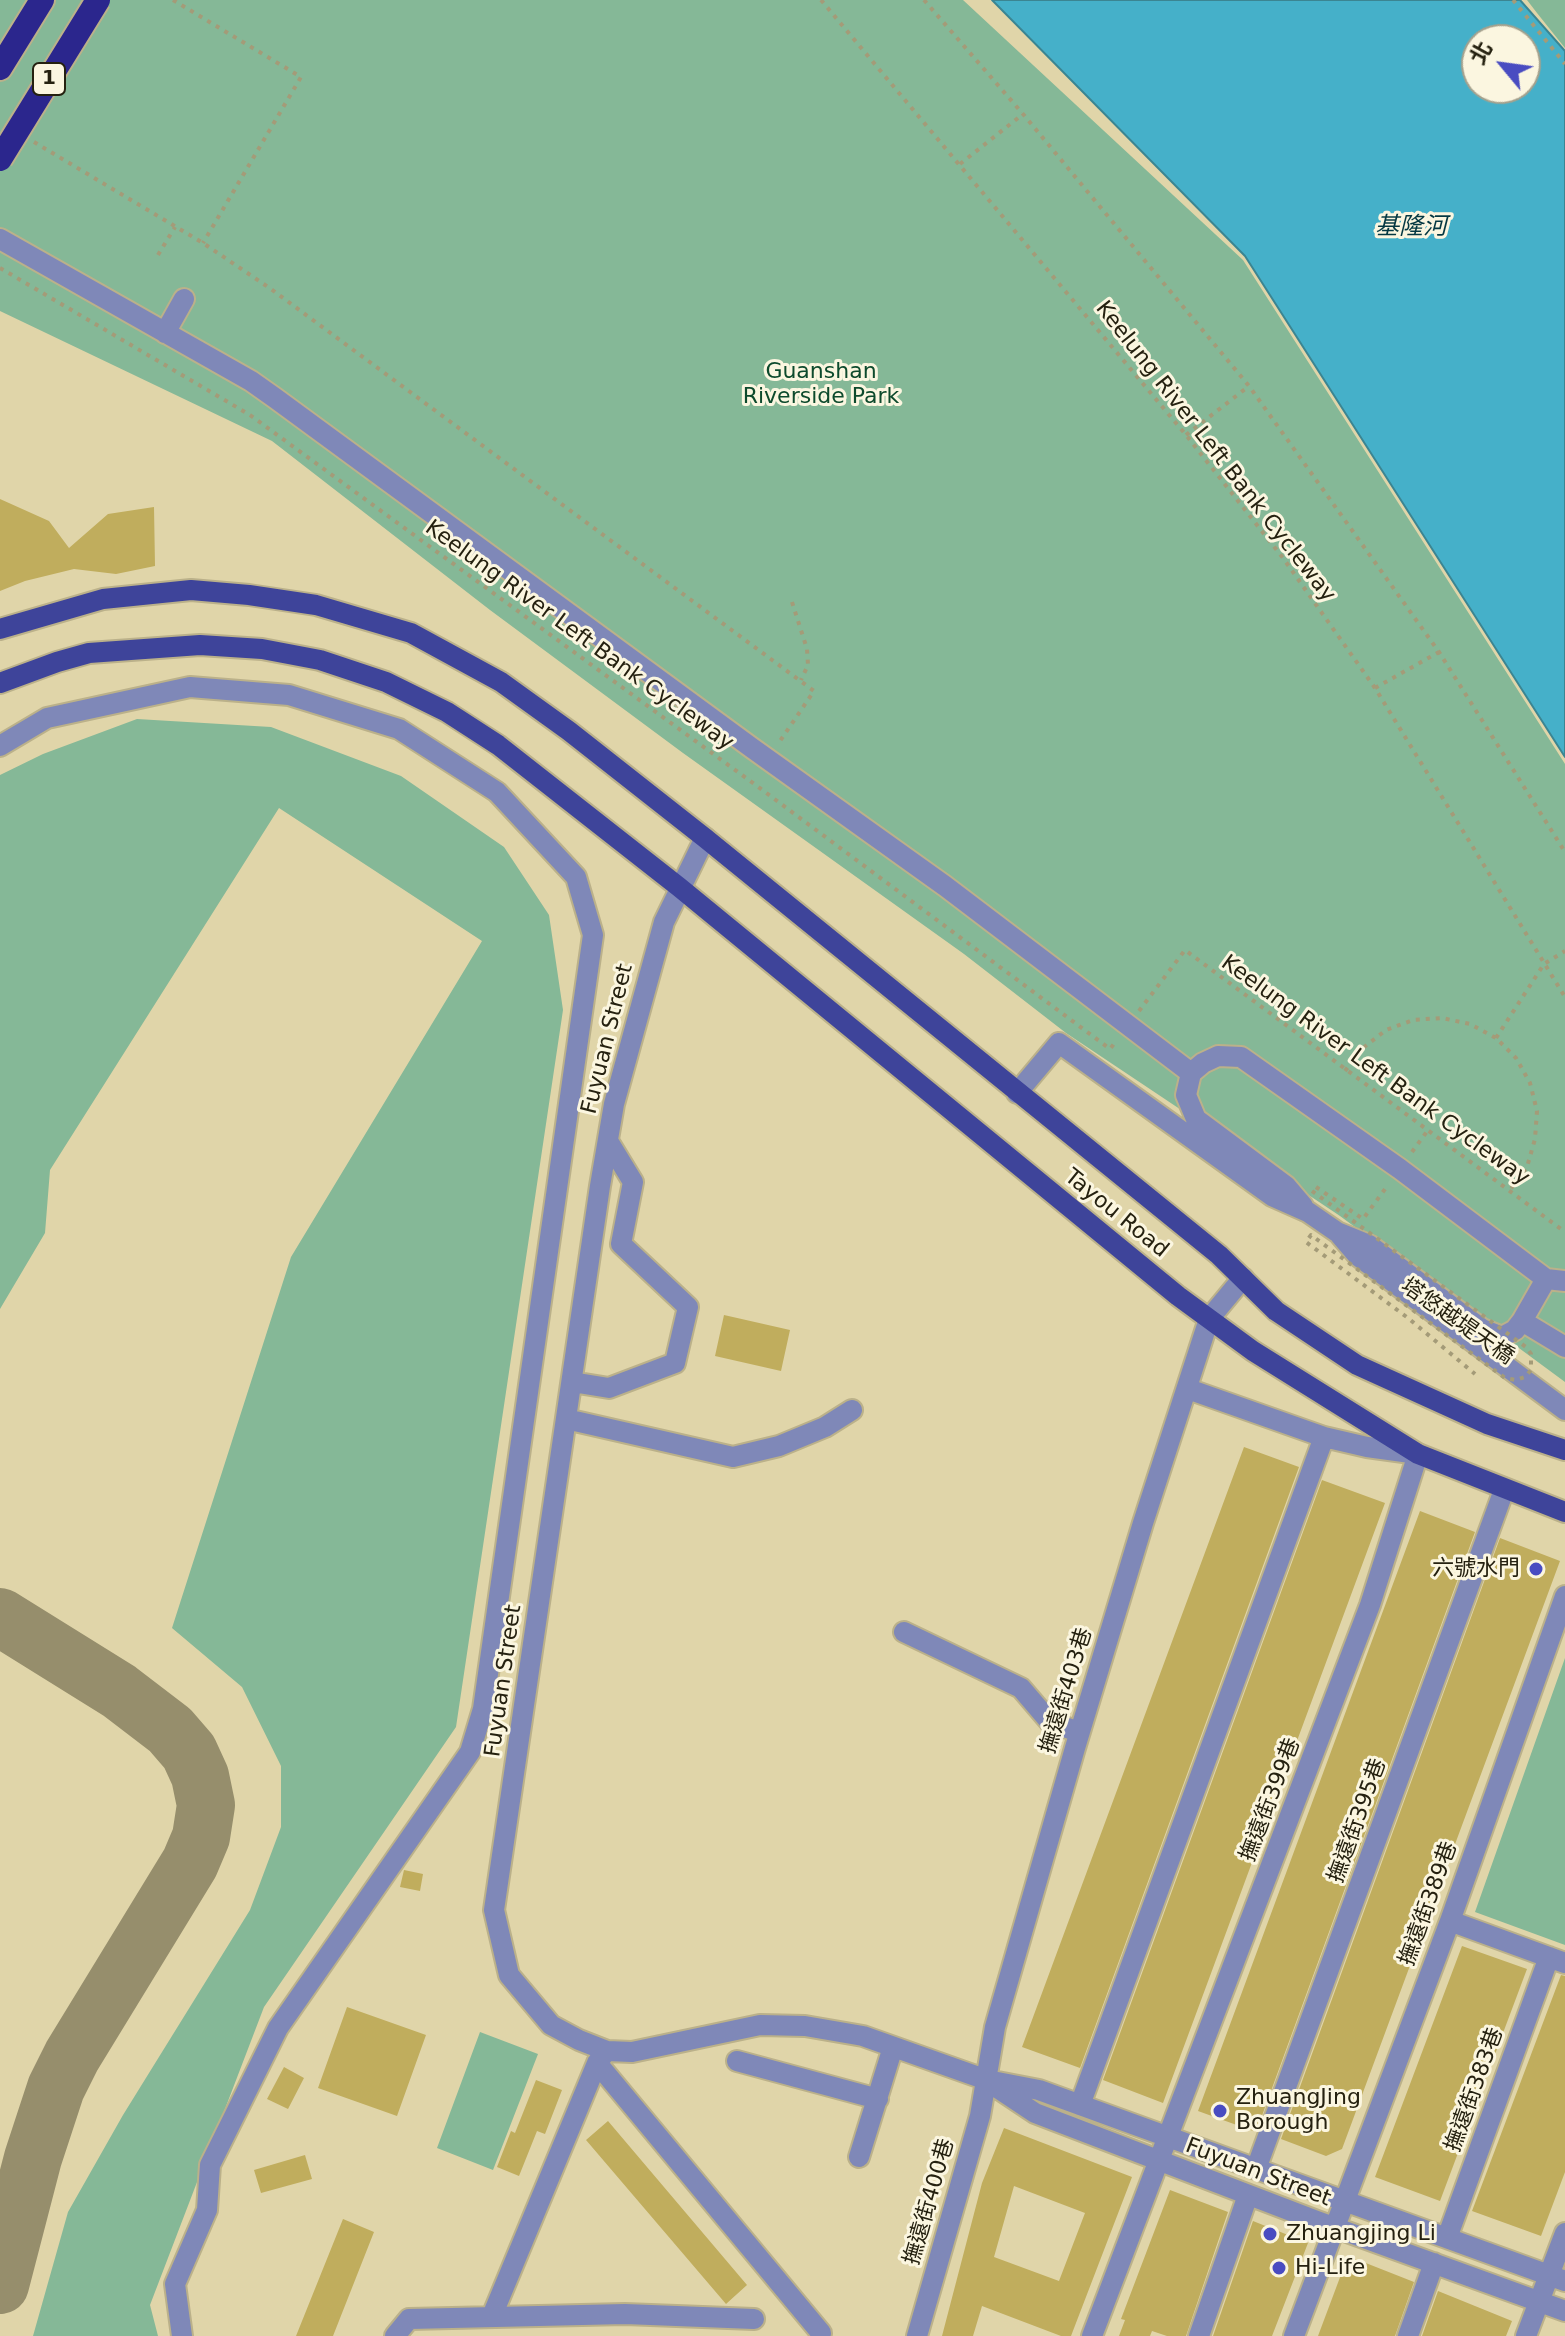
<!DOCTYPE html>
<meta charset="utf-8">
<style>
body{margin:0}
#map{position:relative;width:1565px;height:2336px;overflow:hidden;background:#e0d5a9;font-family:"DejaVu Sans","Noto Sans TC",sans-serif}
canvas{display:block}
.north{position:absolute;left:1461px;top:24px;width:80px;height:80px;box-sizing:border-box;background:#fbf6e0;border:2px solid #a5a18d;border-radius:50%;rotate:299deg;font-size:22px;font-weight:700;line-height:32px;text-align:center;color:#252110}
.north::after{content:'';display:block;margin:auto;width:28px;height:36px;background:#494cc1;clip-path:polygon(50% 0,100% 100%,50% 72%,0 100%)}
</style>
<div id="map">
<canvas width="1565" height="2336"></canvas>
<div class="north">北</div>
</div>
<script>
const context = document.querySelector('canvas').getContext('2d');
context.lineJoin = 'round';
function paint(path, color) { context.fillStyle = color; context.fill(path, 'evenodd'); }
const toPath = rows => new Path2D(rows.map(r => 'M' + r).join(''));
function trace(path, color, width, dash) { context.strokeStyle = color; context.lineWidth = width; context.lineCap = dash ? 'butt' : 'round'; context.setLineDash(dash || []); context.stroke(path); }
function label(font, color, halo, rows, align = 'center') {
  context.font = font + ' "DejaVu Sans","Noto Sans TC",sans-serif'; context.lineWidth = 6; context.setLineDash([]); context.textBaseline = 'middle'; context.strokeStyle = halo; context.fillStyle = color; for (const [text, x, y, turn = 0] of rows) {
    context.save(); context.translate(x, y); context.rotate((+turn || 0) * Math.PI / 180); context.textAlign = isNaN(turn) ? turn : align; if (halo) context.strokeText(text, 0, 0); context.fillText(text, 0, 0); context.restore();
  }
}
paint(toPath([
 [0,0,963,0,1243,260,1565,764,1565,1382,1340,1216,1066,1033,964,954,683,753,490,610,272,441,0,311],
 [1527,0,1565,0,1565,48,1537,13],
 [137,719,271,727,401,776,504,847,549,915,563,1010,456,1727,264,2007,150,2305,158,2336,33,2336,68,2212,123,2115,250,1910,281,1827,281,1766,242,1687,172,1628,291,1257,482,941,279,808,50,1170,45,1233,0,1309,0,775,43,754],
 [1565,1658,1565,1945,1475,1912],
 [480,2032,538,2054,493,2170,437,2148]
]), '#85b897');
const water = toPath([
 [992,0,1520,0,1565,51,1565,757,1245,256,992,0],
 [1477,40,1525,40,1525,88,1477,88,1477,40]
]);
paint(water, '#45b0c9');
trace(water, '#3b8592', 2);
trace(toPath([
 [0,1617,119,1691,170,1730,189,1752,200,1776,206,1805,201,1837,190,1863,72,2056,56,2088,33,2158,0,2285]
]), '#968e6c', 58);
paint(toPath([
 [0,499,49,521,69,548,108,514,154,507,155,566,116,574,74,569,25,581,0,591],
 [724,1315,790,1330,781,1371,715,1356],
 [1244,1447,1299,1467,1080,2068,1022,2047],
 [1322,1480,1385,1503,1163,2103,1103,2080],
 [1420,1511,1475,1532,1256,2132,1198,2111],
 [1500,1538,1560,1561,1342,2149,1326,2156,1281,2139],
 [404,1870,423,1874,420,1891,400,1887],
 [1462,1946,1527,1969,1440,2201,1375,2177],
 [1561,1975,1565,1976,1565,2172,1541,2236,1472,2211],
 [347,2007,426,2035,397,2116,318,2088],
 [284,2067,304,2078,288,2109,267,2099],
 [536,2080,562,2090,545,2134,537,2131,519,2176,497,2167,511,2131,515,2133],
 [608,2121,747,2285,726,2304,586,2140],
 [1004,2128,1132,2177,1071,2336,1061,2336,982,2306,973,2336,942,2336,982,2183],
 [1014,2186,1085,2213,1059,2281,994,2257],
 [305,2155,312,2179,261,2193,254,2170],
 [1170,2190,1228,2212,1186,2336,1167,2336,1152,2331,1150,2336,1119,2336,1125,2320,1121,2319],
 [343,2219,374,2232,333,2336,296,2336],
 [1253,2221,1308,2243,1272,2336,1213,2336],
 [1348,2256,1414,2282,1395,2336,1318,2336],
 [1438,2291,1512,2321,1506,2336,1422,2336]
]), '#c0ad5d');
const minor = toPath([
 [0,239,251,381,275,398,752,748,945,886,1191,1073,1203,1063,1218,1056,1241,1057,1400,1169,1546,1279,1565,1281],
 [165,333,184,299],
 [0,746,47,718,190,687,289,695,399,729,497,792,576,877,593,935,483,1709,470,1752,278,2028,210,2165,207,2210,175,2284,182,2336],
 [705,838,664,922,614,1104,600,1186,494,1910,509,1975,551,2025,579,2040,607,2051,632,2052,760,2025,805,2026,863,2036,987,2080,1039,2090,1565,2281],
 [1191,1073,1186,1095,1196,1119,1286,1186,1303,1206],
 [1017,1093,1059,1043,1272,1196,1308,1212,1337,1232,1369,1245,1482,1329,1502,1337,1515,1330,1522,1321],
 [1340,1235,1358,1256,1565,1410],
 [1546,1279,1522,1321,1565,1347],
 [572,1382,609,1388,675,1363,688,1307,621,1244,633,1182,608,1141],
 [566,1419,733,1457,779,1446,825,1427,852,1410],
 [904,1632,1021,1688,1050,1722,1079,1732],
 [1450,1921,1565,1963],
 [737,2061,878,2099],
 [597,2063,821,2333],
 [990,2083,1035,2113,1317,2221,1565,2311],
 [1080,2105,1324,1437],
 [859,2157,893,2047],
 [1256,2169,1504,1490],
 [1447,2238,1549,1957],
 [492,2316,597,2063,604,2054],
 [395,2336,409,2319,625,2314,754,2319],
 [917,2336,980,2116,995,2027,1075,1748,1143,1523,1209,1319,1243,1278],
 [1092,2336,1370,1605,1418,1454,1367,1447,1324,1437,1188,1389],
 [1199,2336,1248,2195],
 [1294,2336,1450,1921,1565,1596],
 [1408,2336,1434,2263],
 [1526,2336,1565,2233]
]);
const major = toPath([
 [0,629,103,599,191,590,249,595,316,605,411,633,501,682,569,731,705,838,1219,1255,1276,1311,1357,1365,1487,1424,1565,1450],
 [0,683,57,662,89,653,200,645,262,649,320,660,386,682,447,712,498,745,679,887,1178,1296,1253,1351,1418,1454,1565,1512]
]);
const highway = toPath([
 [0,68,42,0]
]);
trace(minor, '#bbb18a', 24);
trace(major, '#bbb18a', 24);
trace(highway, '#bbb18a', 28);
trace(toPath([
 [173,0,301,77,203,243],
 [821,0,1186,435,1283,558,1375,688,1565,997],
 [924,0,1023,114,1249,386,1439,652,1565,852],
 [1513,0,1565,64],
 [34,142,203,243,271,289,814,691,780,741,783,743],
 [960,164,1023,114],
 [158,255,175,227],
 [0,268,250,415,757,786,1110,1049,1117,1040],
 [1186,435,1249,386],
 [792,602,807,649,808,665,801,680],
 [1375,688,1439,652],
 [1139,1011,1185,950,1565,1232],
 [1496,1038,1544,964,1565,951],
 [1345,1071,1363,1048,1386,1030,1413,1020,1442,1018,1470,1024,1496,1038,1516,1058,1530,1083,1537,1111,1535,1139,1527,1167,1510,1190],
 [1412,1152,1428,1130],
 [1316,1187,1363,1219,1388,1185]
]), '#a49b78', 4, [4, 6]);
trace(minor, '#7f88b8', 20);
trace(major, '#3e449a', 20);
trace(highway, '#2b268d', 24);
const highwayBridge = toPath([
 [0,159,98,0]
]);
trace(highwayBridge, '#bbb18a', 28, []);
trace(toPath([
 [1312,1191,1526,1347,1531,1354,1531,1370,1525,1377,1516,1380,1505,1378,1311,1235,1306,1242,1408,1318,1475,1374]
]), '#a49b78', 4, [4, 6]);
trace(highwayBridge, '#2b268d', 24);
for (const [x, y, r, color] of [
 [1536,1569,8,"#494cc1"],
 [1220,2111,8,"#494cc1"],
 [1270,2234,8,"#494cc1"],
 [1279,2268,8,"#494cc1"]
]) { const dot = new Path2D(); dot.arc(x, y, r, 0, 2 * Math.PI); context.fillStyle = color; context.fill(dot); trace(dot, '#fbf6e0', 3); }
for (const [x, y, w] of [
 [49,79,32]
]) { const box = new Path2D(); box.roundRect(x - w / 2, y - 16, w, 32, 6); context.fillStyle = '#fbf6e0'; context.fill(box); trace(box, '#252110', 2); }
label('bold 20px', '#252110', null, [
 ["1",49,79]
]);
label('22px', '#0d4a2c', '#fbf6e0', [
 ["Guanshan",821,372],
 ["Riverside Park",821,397]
]);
label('22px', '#252110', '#fbf6e0', [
 ["Keelung River Left Bank Cycleway",1215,452,52],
 ["Keelung River Left Bank Cycleway",579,636,36],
 ["Fuyuan Street",608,1039,-76],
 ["Keelung River Left Bank Cycleway",1375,1071,36],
 ["Tayou Road",1116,1214,39],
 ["塔悠越堤天橋",1457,1322,35],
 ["Fuyuan Street",504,1681,-82],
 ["撫遠街403巷",1067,1691,-73],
 ["撫遠街399巷",1271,1800,-69],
 ["撫遠街395巷",1358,1821,-70],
 ["撫遠街389巷",1429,1904,-70],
 ["撫遠街383巷",1475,2090,-70],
 ["Fuyuan Street",1258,2173,21],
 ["撫遠街400巷",930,2202,-74]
]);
label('22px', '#252110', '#fbf6e0', [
 ["六號水門",1520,1569,"right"],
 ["ZhuangJing",1236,2098],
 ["Borough",1236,2123],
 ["Zhuangjing Li",1286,2234],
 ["Hi-Life",1295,2268]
], 'left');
label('italic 24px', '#043842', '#fbf6e0', [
 ["基隆河",1411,228]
]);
</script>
